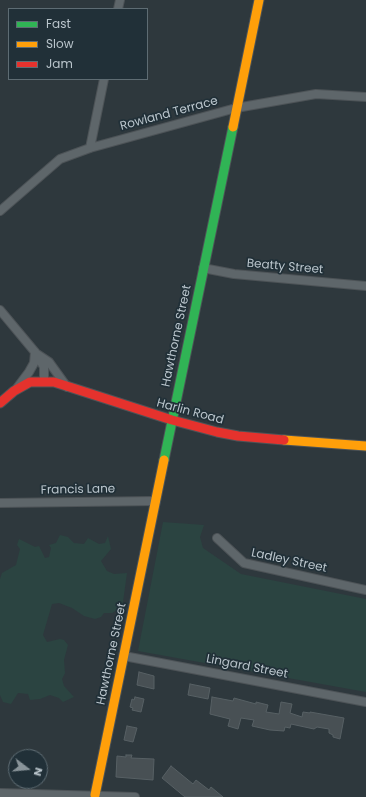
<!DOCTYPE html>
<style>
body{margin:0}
#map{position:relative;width:366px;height:797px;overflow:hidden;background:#2e383d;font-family:Poppins,sans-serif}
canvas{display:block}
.legend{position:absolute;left:8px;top:8px;width:140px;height:72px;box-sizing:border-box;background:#213038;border:1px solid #5e6c73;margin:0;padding:5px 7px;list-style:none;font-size:12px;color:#bac5cc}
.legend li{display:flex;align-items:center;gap:8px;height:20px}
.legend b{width:20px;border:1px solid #5e6c73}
.north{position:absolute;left:8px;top:749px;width:40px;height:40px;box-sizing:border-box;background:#213038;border:1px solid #5e6c73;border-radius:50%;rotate:106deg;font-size:11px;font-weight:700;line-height:16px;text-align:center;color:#bac5cc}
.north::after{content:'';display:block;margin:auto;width:14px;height:18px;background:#89949a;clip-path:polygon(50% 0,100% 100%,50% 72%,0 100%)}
</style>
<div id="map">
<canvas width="366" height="797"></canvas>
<ul class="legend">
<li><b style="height:5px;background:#30b455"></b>Fast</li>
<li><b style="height:5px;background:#ff9f0a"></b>Slow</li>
<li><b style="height:5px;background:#e5322d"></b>Jam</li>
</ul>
<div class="north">N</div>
</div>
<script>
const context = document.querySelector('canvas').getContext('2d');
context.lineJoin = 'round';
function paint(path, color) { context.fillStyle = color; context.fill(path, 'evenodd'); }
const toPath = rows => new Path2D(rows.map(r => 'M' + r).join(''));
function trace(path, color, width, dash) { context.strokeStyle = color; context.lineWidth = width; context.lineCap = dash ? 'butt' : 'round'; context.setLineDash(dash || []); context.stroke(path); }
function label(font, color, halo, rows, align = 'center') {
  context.font = font + ' Poppins,sans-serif'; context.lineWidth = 3.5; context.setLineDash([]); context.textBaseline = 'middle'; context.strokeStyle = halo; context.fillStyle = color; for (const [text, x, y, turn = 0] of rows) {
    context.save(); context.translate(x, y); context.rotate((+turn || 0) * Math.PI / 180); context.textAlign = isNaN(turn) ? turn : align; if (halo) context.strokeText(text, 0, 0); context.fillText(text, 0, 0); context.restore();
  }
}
paint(toPath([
 [163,522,204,525,200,537,203,548,241,574,366,599,366,692,138,651],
 [60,535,68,537,74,543,84,544,88,538,99,544,105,543,108,536,111,549,101,561,107,571,114,574,127,573,123,602,121,608,112,613,104,613,101,617,95,619,84,616,72,608,59,603,52,604,43,635,47,642,60,639,64,640,68,645,64,660,65,673,62,679,64,686,74,697,63,702,59,698,50,695,40,699,30,700,28,694,18,693,11,704,3,702,0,695,0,579,2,573,16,565,20,549,17,545,19,539,35,547,39,546,45,558,49,557,51,548,49,545,56,543]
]), '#2b4441');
const building = toPath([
 [139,672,154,676,154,689,137,685,139,672],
 [190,684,210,688,208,699,188,695,190,684],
 [135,697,144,699,141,712,132,710,133,708,130,707,132,699,134,700,135,697],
 [212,697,233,701,234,698,256,704,256,702,268,705,266,712,279,714,281,702,292,704,290,713,302,717,303,712,310,713,310,712,344,718,340,739,333,737,333,735,329,733,329,729,317,727,314,729,291,724,290,728,285,727,284,731,270,730,252,726,254,720,241,718,238,729,228,726,230,719,210,714,212,697],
 [127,726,137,728,133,742,124,740,127,726],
 [126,755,132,755,131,758,154,759,153,780,116,777,117,756,126,757,126,755],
 [171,766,193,784,196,780,209,790,211,787,223,797,185,797,162,778,171,766]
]);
paint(building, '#485054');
trace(building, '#576064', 1);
const street = toPath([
 [118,9,120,0],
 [90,148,104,79],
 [0,211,60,159,90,148,236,108,316,94,366,97],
 [203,268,234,274,366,286],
 [0,310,35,352,44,367,44,382],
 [37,354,49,362,67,387],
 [17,388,29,372,34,363,35,352],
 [0,503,156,501],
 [217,538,244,563,366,590],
 [124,656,366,702],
 [0,793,135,797]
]);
const fast = toPath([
 [164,460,233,127]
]);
const slow = toPath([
 [233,127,259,0],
 [284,440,366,446],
 [95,795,164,460]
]);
const jam = toPath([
 [0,403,14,391,30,382,54,382,172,420,217,432,238,436,284,440]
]);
trace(street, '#4d5357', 10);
trace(fast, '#4d5357', 11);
trace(slow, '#4d5357', 11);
trace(jam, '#4d5357', 11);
trace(street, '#5e666a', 8);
trace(fast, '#30b455', 9);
trace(slow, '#ff9f0a', 9);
trace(jam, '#e5322d', 9);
label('12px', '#bac5cc', '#213038', [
 ["Rowland Terrace",169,114,-15],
 ["Beatty Street",285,267,5],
 ["Hawthorne Street",177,336,-78],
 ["Harlin Road",190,412,15],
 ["Francis Lane",78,490,-1],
 ["Ladley Street",289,561,12],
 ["Hawthorne Street",112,654,-78],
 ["Lingard Street",247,667,11]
]);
</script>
